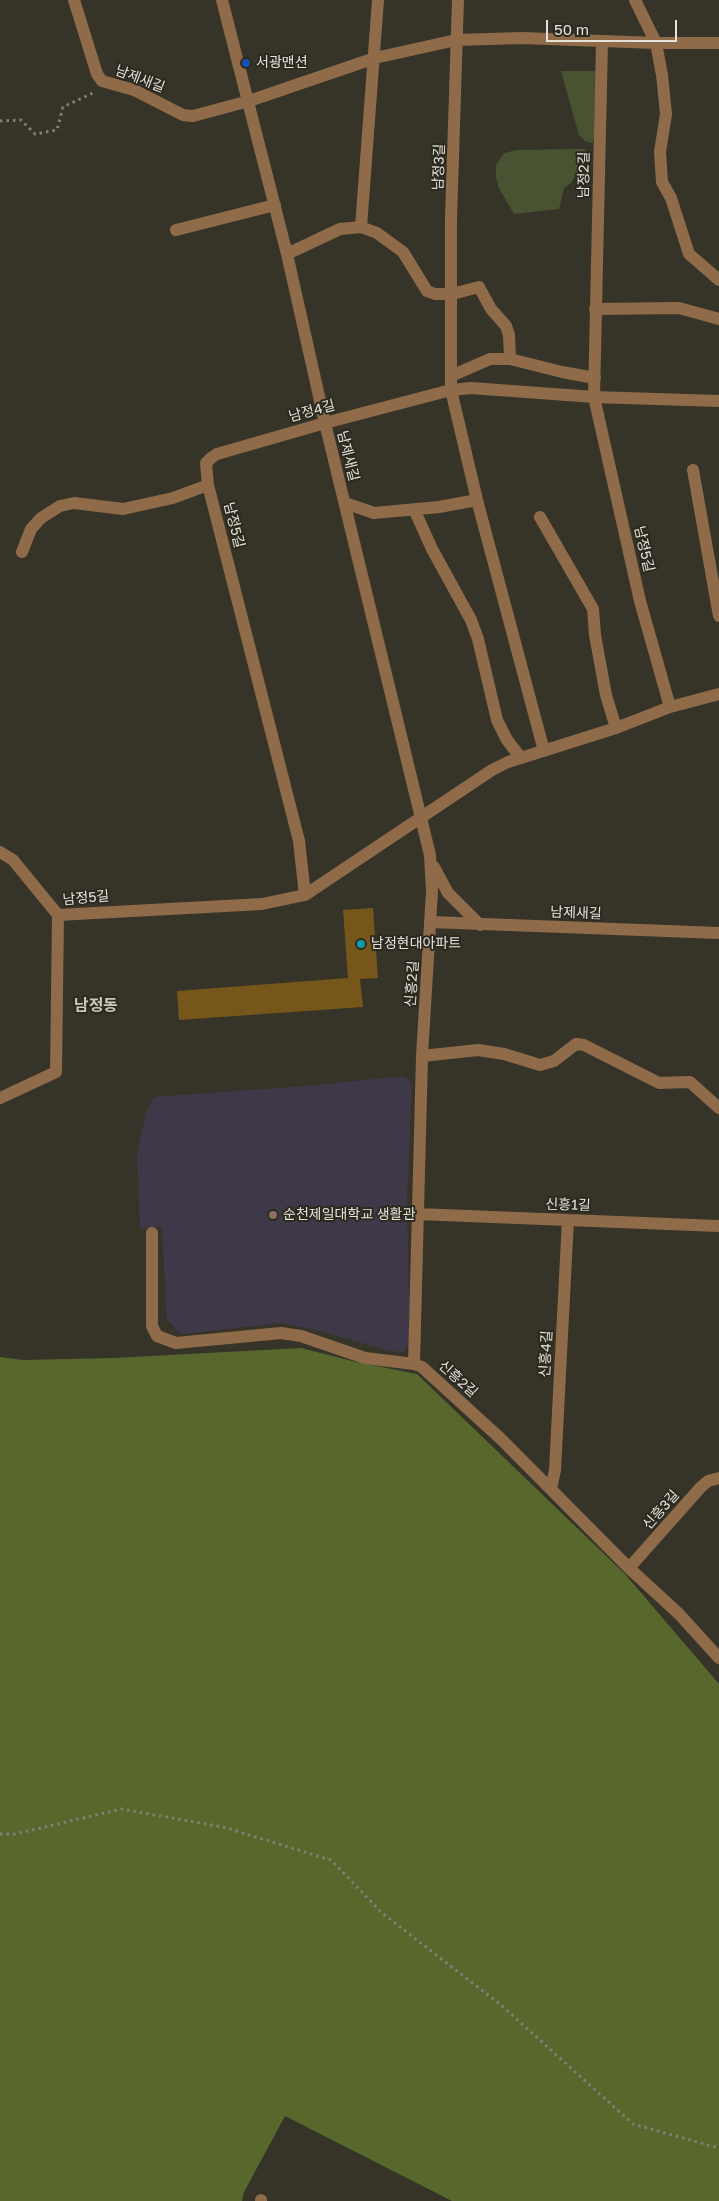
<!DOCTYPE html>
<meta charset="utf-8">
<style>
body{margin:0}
#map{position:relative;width:719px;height:2201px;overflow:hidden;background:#363428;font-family:"Golos Text",sans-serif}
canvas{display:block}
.scale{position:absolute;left:546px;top:20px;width:131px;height:22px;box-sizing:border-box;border:2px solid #e4e2db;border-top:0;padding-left:6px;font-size:15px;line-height:18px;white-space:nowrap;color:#e4e2db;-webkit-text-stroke:4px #2c2a1f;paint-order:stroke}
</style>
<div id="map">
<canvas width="719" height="2201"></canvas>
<div class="scale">50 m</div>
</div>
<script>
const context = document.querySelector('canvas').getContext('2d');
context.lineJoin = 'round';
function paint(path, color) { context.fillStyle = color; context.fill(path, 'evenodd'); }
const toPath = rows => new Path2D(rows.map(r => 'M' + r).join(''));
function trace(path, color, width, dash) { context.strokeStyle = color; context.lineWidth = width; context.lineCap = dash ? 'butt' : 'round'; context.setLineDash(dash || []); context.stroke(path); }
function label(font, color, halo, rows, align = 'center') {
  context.font = font + ' "Golos Text","Noto Sans KR",sans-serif'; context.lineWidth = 4; context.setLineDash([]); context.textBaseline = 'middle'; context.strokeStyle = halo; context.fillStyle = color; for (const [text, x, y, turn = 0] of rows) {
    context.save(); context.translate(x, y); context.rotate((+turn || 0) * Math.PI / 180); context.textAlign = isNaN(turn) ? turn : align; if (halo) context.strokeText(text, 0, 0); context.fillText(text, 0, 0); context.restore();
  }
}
paint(toPath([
 [404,1076,412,1083,407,1203,410,1341,403,1352,390,1351,320,1331,281,1323,181,1334,167,1320,162,1227,140,1229,137,1154,146,1113,154,1097,306,1086]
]), '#3e3849');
paint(toPath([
 [561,71,595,71,594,138,592,143,585,141,579,135],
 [580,149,585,149,587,156,571,183,564,188,559,209,514,214,499,188,496,177,496,165,504,153,517,150]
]), '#495331');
paint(toPath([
 [301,1348,356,1362,417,1374,625,1574,719,1684,719,2201,452,2201,285,2116,244,2192,242,2201,0,2201,0,1357,23,1360,114,1358]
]), '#58682d');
paint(toPath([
 [373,908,378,978,360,979,363,1007,179,1020,177,991,348,978,343,910]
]), '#76561a');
trace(toPath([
 [0,121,21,120,35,134,57,130,63,107,95,92],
 [0,1834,15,1834,121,1809,223,1827,331,1860,382,1913,501,2005,633,2124,719,2148]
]), '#828076', 3, [2.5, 4]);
trace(toPath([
 [74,0,97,74,102,81,134,90,183,115,193,116,249,101,375,58,456,40,522,38,656,43,719,43],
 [222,0,287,254,325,423,430,855,432,891,422,1056,414,1364],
 [458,0,451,219,451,390,477,500,544,751],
 [635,0,656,43,662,75,666,114,660,152,662,182,671,198,689,254,719,280],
 [602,42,594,397,640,601,670,707],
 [361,227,378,0],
 [176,230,275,205],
 [287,254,340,229,361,227,377,233,403,252,427,291,435,294,452,294,479,287,491,309,506,326,509,335,510,359],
 [595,309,679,308,719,319],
 [451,376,490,359,510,359,562,372,595,378],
 [693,470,719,616],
 [345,503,374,513,439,507,477,500],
 [414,509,432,549,471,620,478,639,497,720,507,740,521,758],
 [540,517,593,609,595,635,606,695,616,728],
 [22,552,31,529,41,518,60,506,74,503,123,509,173,498,208,485],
 [0,852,13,860,58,915],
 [434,867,448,893,480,925],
 [305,895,299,841,208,485,206,463,211,458,217,454,325,423,451,390,471,388,594,397,719,401],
 [431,922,719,933],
 [422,1056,478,1050,504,1054,540,1065,554,1061,576,1044,584,1045,659,1083,690,1082,719,1108],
 [0,1098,56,1072,58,915,262,904,305,895,492,770,508,762,616,728,670,707,719,694],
 [417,1214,719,1226],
 [152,1233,152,1326,157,1336,176,1343,281,1333,301,1336,365,1358,414,1364,422,1367,501,1439,629,1568,679,1614,719,1658],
 [551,1489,555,1470,568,1220],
 [629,1568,701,1487,708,1481,719,1478],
 [261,2200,261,2201]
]), '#8f6b4a', 12);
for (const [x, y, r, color] of [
 [246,63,5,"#1a4fb4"],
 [361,944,5,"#0f9aa8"],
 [273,1215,5,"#8d6e63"]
]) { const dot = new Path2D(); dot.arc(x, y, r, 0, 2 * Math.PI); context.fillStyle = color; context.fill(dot); trace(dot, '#2c2a1f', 2); }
label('14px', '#e4e2db', '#2c2a1f', [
 ["서광맨션",256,63],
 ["남정현대아파트",371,944],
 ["순천제일대학교 생활관",283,1215]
], 'left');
label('14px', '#e4e2db', '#2c2a1f', [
 ["남제새길",140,79,21],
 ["남정3길",439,167,-88],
 ["남정2길",584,175,-89],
 ["남정4길",312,411,-15],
 ["남제새길",348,456,76],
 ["남정5길",234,525,76],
 ["남정5길",644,549,77],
 ["남정5길",86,898,-5],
 ["남제새길",576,913,2],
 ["신흥2길",412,984,-86],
 ["신흥1길",568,1205,2],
 ["신흥4길",546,1354,-87],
 ["신흥2길",458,1379,42],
 ["신흥3길",661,1510,-49]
]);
label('bold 16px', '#cbc8ba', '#2c2a1f', [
 ["남정동",96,1006]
]);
</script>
